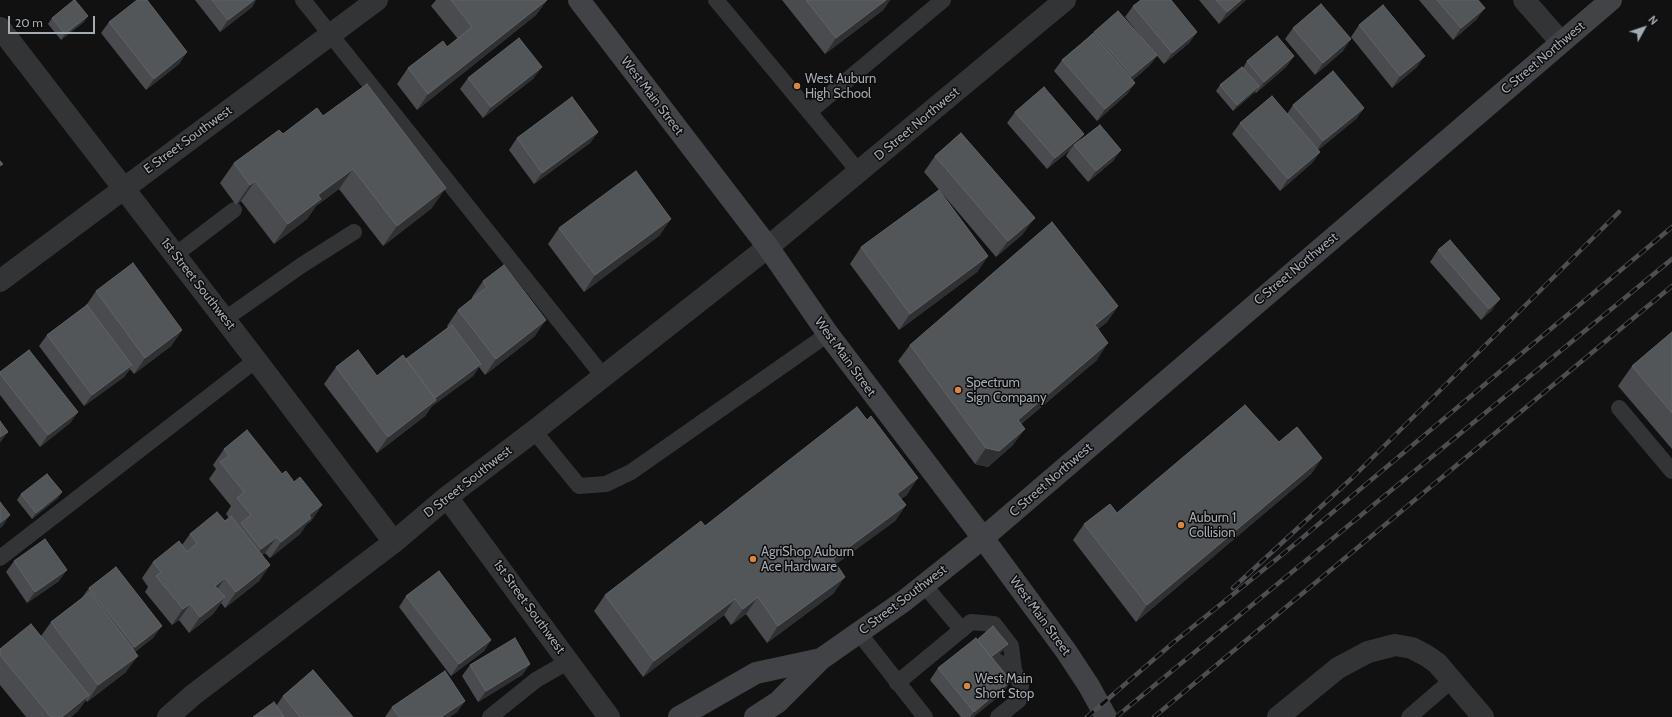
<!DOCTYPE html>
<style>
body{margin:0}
#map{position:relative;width:1672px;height:717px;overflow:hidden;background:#111112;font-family:Cabin,sans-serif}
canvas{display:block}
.north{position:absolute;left:1624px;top:8px;width:40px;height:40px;-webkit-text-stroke:3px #0c0c0d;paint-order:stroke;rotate:50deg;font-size:11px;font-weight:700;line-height:16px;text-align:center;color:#a4abb1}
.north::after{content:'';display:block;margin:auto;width:14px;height:18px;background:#a4abb1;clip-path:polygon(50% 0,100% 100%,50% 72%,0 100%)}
.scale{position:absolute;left:8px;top:16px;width:87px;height:18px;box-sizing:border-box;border:2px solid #a4abb1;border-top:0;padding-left:5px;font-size:12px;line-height:14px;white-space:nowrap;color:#a4abb1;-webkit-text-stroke:3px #0c0c0d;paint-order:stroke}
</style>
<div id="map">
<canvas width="1672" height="717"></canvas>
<div class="north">N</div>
<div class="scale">20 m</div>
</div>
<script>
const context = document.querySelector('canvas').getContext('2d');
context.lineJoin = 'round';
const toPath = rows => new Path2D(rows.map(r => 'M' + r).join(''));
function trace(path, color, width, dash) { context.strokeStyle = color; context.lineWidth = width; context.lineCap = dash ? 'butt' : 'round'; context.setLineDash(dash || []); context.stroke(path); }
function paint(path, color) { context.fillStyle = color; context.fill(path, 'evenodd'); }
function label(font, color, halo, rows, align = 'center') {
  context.font = font + ' Cabin,sans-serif'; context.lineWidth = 3; context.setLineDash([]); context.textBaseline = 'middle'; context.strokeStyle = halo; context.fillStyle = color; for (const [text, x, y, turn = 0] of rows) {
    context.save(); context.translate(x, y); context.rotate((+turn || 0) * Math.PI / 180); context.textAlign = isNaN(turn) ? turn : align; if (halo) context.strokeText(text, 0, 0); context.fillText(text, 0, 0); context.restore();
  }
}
trace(toPath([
 [303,0,603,376],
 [716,0,859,172],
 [809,112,943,0],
 [175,255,234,210],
 [225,319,302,265,354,232],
 [1619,408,1672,471],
 [534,431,579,486,606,484,631,472,828,334],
 [0,558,256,360],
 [924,585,962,630],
 [859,633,925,717],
 [993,659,1014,670],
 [897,683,971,622,994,624,1011,646,1014,670,1021,686,1019,700,998,717],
 [490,717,536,680,569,661],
 [1409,717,1452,680]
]), '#323436', 16);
trace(toPath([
 [1524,0,1561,42],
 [0,28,256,360,394,542],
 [0,281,377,0],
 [447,497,609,717],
 [168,717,193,695,394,542,447,497,534,431,768,247,1065,0],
 [1278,717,1338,668,1368,652,1395,645,1412,648,1427,656,1437,663,1483,717]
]), '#323436', 22);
trace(toPath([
 [579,0,768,247,828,334,983,538,1066,651,1089,686,1106,717],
 [679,717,756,673,821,659],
 [755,717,778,702,821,659,904,601,983,538,1611,0]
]), '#414346', 22);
const rail = toPath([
 [1233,588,1352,478,1619,212],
 [1087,717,1174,642,1283,554,1672,227],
 [1116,717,1672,259],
 [1154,717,1672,286]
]);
trace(rail, '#4c4e51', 4.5);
trace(rail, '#0c0c0d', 3, [9]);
paint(toPath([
 [195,0,256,0,252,7,220,32],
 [436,0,547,0,536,15,417,110,397,84,408,68,447,47,458,39,431,6],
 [782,0,890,0,883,10,825,54],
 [1199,0,1246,0,1219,24],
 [1419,0,1478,0,1477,19,1453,40],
 [1133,6,1197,32,1189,43,1164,64,1157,56,1149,66,1133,80,1135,83,1127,94,1097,121,1054,71,1062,60,1094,32,1142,38,1125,17],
 [52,18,84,22,61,40,48,24],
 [109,22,187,52,179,64,146,90,101,33],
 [1359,25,1417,67,1392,88,1351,37],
 [1293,28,1343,51,1315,75,1285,39],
 [1294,56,1286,67,1256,93,1255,92,1233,111,1216,91,1220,85,1243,68,1247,61],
 [468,78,534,78,483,118,460,89],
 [1293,105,1364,108,1356,119,1318,150,1320,152,1312,163,1280,191,1232,134,1240,123,1287,114],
 [1015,112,1084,134,1078,141,1121,150,1113,161,1088,182,1066,156,1070,150,1047,169,1007,123],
 [323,116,432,208,383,246,339,189,316,206,307,219,274,244,241,201,236,205,220,183,234,163,283,134],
 [598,132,590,143,534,184,509,150,517,138],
 [935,156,1023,234,996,257,924,172],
 [559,228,660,235,584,292,548,244],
 [861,247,988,256,977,272,899,330,850,264],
 [1438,250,1492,310,1481,320,1430,262],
 [483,281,535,336,485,375,479,367,473,376,432,406,425,416,377,453,324,384,336,367,377,376,406,359,448,327,447,326,458,310,473,299,472,297],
 [96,291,182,330,171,346,134,374,130,369,124,377,84,406,39,346,47,335,85,307],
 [1118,306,1107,322,1098,329,1097,360,1021,424,1013,445,988,467,975,464,898,361,910,345],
 [1672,332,1672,449,1618,386,1632,366],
 [0,372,78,412,70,423,40,447,0,395],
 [1279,442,1322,458,1311,474,1136,622,1073,540,1084,524,1117,513],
 [224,449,282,474,294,482,322,505,311,521,306,525,300,534,270,558,265,553,262,555,270,565,259,581,225,608,221,603,213,614,189,633,179,620,172,625,145,592,148,587,142,578,153,562,182,545,190,534,225,521,229,518,226,514,231,506,209,479,216,469,213,465],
 [62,492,58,498,32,519,17,500,21,494],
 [907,495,901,499,906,505,895,521,836,564,834,593,767,643,746,614,731,625,724,615,643,677,594,611,605,595,705,526],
 [14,561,59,581,27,603,6,572],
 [89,588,154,637,135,652,126,672,87,702,86,700,78,711,71,717,26,717,0,685,0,649,41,636,51,622,81,599],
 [406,596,491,640,484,651,451,676,399,607],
 [977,640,1004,650,993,659,1003,693,973,717,961,717,930,680,938,668],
 [530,664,522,675,478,702,462,676,470,665],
 [283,696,353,717,253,717,276,706],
 [465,701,457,712,450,717,385,717,392,707]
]), '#4a4b4e');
paint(toPath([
 [254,0,256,0,252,7,220,32,228,20],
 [547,0,536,15,417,110,428,94],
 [886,0,890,0,883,10,825,54,836,38],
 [1241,0,1246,0,1219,24,1227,12],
 [1485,8,1477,19,1453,40,1461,28],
 [88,16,84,22,61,40,65,34],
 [1197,32,1189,43,1164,64,1172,53],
 [1351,39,1343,51,1315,75,1323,63],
 [187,52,179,64,146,90,154,79],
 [1157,55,1149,66,1124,88,1132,76],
 [1294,56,1286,67,1256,93,1264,82],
 [1425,56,1417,67,1392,88,1400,76],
 [542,67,534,78,483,118,491,107],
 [1135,83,1127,94,1097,121,1105,109],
 [1259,86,1255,92,1233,111,1237,105],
 [1364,108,1356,119,1315,153,1323,141],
 [598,132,590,143,534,184,542,173],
 [1084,134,1076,145,1074,145,1070,150,1047,169,1055,158],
 [1121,150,1113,161,1088,182,1096,171],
 [1320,152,1312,163,1280,191,1288,179],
 [353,169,339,189,316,206,307,219,274,244,288,224,318,195],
 [255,181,241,201,236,205,250,185],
 [446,188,432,208,383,246,397,226],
 [1035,218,1023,234,996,257,1008,241],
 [671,219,660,235,584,292,595,275],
 [988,256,977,272,899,330,910,314],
 [1500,299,1492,310,1481,320,1489,309],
 [1118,306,1107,322,1084,341,1095,325],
 [546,320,535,336,485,375,496,359],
 [182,330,171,346,134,374,145,358],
 [1108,343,1097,360,1006,436,1018,420],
 [481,364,473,376,432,406,425,416,377,453,388,437,435,398],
 [132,365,124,377,84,406,92,395],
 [78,412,70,423,40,447,48,435],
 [1025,429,1013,445,988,467,975,464,986,448],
 [8,432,0,443,0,437],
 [1322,458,1311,474,1136,622,1147,605],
 [918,478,907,495,886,510,897,494],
 [62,492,58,498,32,519,36,513],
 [322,505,311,521,306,525,300,534,270,558,281,542,309,515],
 [906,505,895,521,821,575,833,559],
 [10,515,2,527,0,528,0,523],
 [277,537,265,553,250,565,261,549],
 [270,565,259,581,225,608,236,592],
 [67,570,59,581,27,603,35,592],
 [845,577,834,593,767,643,778,626],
 [225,578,214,594,215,586],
 [225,597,213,614,189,633,200,617],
 [758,597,746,614,731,625,743,609],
 [735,599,724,615,643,677,654,661],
 [190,604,179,620,172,625,183,609],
 [162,626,154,637,127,658,135,647],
 [491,640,484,651,451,676,459,664],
 [1008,644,1004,650,982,667,987,661],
 [138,656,126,672,87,702,98,685],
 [530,664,522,675,478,702,486,691],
 [1011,681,1003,693,973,717,970,717,974,712],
 [89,695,78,711,71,717,62,717],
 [465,701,457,712,450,717,441,717]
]), '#2f3032');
const building = toPath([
 [74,0,75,0,88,16,65,34,52,18,74,0],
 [137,0,147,0,187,52,154,79,109,22,137,0],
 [212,0,254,0,228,20,212,0],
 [451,0,547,0,428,94,408,68,443,41,447,47,472,27,451,0],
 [806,0,886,0,836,38,806,0],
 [1141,0,1171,0,1197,32,1172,53,1133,6,1141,0],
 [1216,0,1241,0,1227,12,1216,0],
 [1437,0,1478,0,1485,8,1461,28,1437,0],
 [1321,4,1351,39,1323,63,1293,28,1321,4],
 [1383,5,1425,56,1400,76,1359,25,1383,5],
 [1118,11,1157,55,1132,76,1094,32,1118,11],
 [1093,34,1135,83,1105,109,1062,60,1093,34],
 [1277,36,1294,56,1264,82,1247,61,1277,36],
 [519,38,542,67,491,107,468,78,519,38],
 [1242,67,1259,86,1237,105,1220,85,1242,67],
 [1333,71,1364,108,1323,141,1293,105,1333,71],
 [367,84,446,188,397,226,353,169,318,195,321,199,288,224,255,181,250,185,234,163,279,130,283,134,317,108,323,116,367,84],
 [1044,87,1084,134,1055,158,1015,112,1044,87],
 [1272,96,1320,152,1288,179,1240,123,1272,96],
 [572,97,598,132,542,173,517,138,572,97],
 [1100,125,1121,150,1096,171,1074,145,1100,125],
 [961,133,1035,218,1008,241,935,156,961,133],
 [0,161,3,164,0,166,0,161],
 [636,171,671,219,595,275,559,228,636,171],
 [939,190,988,256,910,314,861,247,939,190],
 [1052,222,1118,306,1095,325,1108,343,1018,420,1025,429,999,451,986,448,910,345,1052,222],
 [1450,240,1500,299,1489,309,1438,250,1450,240],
 [133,263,182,330,145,358,96,291,133,263],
 [504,265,546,320,496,359,458,310,487,287,483,281,504,265],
 [87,305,132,365,92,395,47,335,87,305],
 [452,325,481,364,435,398,406,359,452,325],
 [1672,332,1672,413,1632,366,1672,332],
 [29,350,78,412,48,435,0,374,0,372,29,350],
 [358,350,377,376,403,355,436,400,388,437,336,367,358,350],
 [1245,405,1279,442,1297,427,1322,458,1147,605,1084,524,1110,504,1117,513,1245,405],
 [857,407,867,420,871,416,918,478,897,494,906,505,833,559,845,577,778,626,758,597,743,609,735,599,654,661,605,595,701,521,705,526,857,407],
 [0,421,8,432,0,437,0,421],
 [247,430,282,474,286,471,294,482,300,477,322,505,309,515,311,518,281,542,277,537,261,549,241,523,251,515,237,498,244,492,220,462,229,456,224,449,247,430],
 [47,474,62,492,36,513,21,494,47,474],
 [0,502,10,515,0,523,0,502],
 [217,512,225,521,231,516,270,565,236,592,225,578,215,586,225,597,200,617,190,604,183,609,156,576,161,572,153,562,179,541,187,552,197,543,190,534,217,512],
 [45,539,67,570,35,592,14,561,45,539],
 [116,567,162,626,135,647,89,588,116,567],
 [439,571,491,640,459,664,406,596,439,571],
 [90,592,138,656,98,685,51,622,90,592],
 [31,624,89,695,62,717,51,717,0,655,0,649,31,624],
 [993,626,1008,644,991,657,977,640,993,626],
 [515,638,530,664,486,691,470,665,515,638],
 [976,638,1011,681,974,712,938,668,976,638],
 [313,670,353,717,300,717,283,696,313,670],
 [445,671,465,701,441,717,399,717,392,707,445,671],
 [274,702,284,717,253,717,274,702]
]);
paint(building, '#535659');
trace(building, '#606367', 1);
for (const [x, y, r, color] of [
 [797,86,4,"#d98642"],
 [958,390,4,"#d98642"],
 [1181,525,4,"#d98642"],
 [753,559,4,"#d98642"],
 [967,686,4,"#d98642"]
]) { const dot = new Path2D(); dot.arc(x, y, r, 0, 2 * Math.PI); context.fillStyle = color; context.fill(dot); trace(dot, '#0c0c0d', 1.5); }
label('13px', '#a4abb1', '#0c0c0d', [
 ["C Street Northwest",1543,58,-40],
 ["West Main Street",652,96,53],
 ["D Street Northwest",917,124,-40],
 ["E Street Southwest",188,140,-36],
 ["C Street Northwest",1296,269,-40],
 ["1st Street Southwest",198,284,52],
 ["West Main Street",845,357,54],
 ["C Street Northwest",1051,480,-41],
 ["D Street Southwest",468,482,-38],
 ["C Street Southwest",903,600,-37],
 ["1st Street Southwest",529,607,54],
 ["West Main Street",1040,616,54]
]);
label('13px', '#a4abb1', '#0c0c0d', [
 ["West Auburn",805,79],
 ["High School",805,94],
 ["Spectrum",966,383],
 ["Sign Company",966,398],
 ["Auburn 1",1189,518],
 ["Collision",1189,533],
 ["AgriShop Auburn",761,552],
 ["Ace Hardware",761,567],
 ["West Main",975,679],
 ["Short Stop",975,694]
], 'left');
</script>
